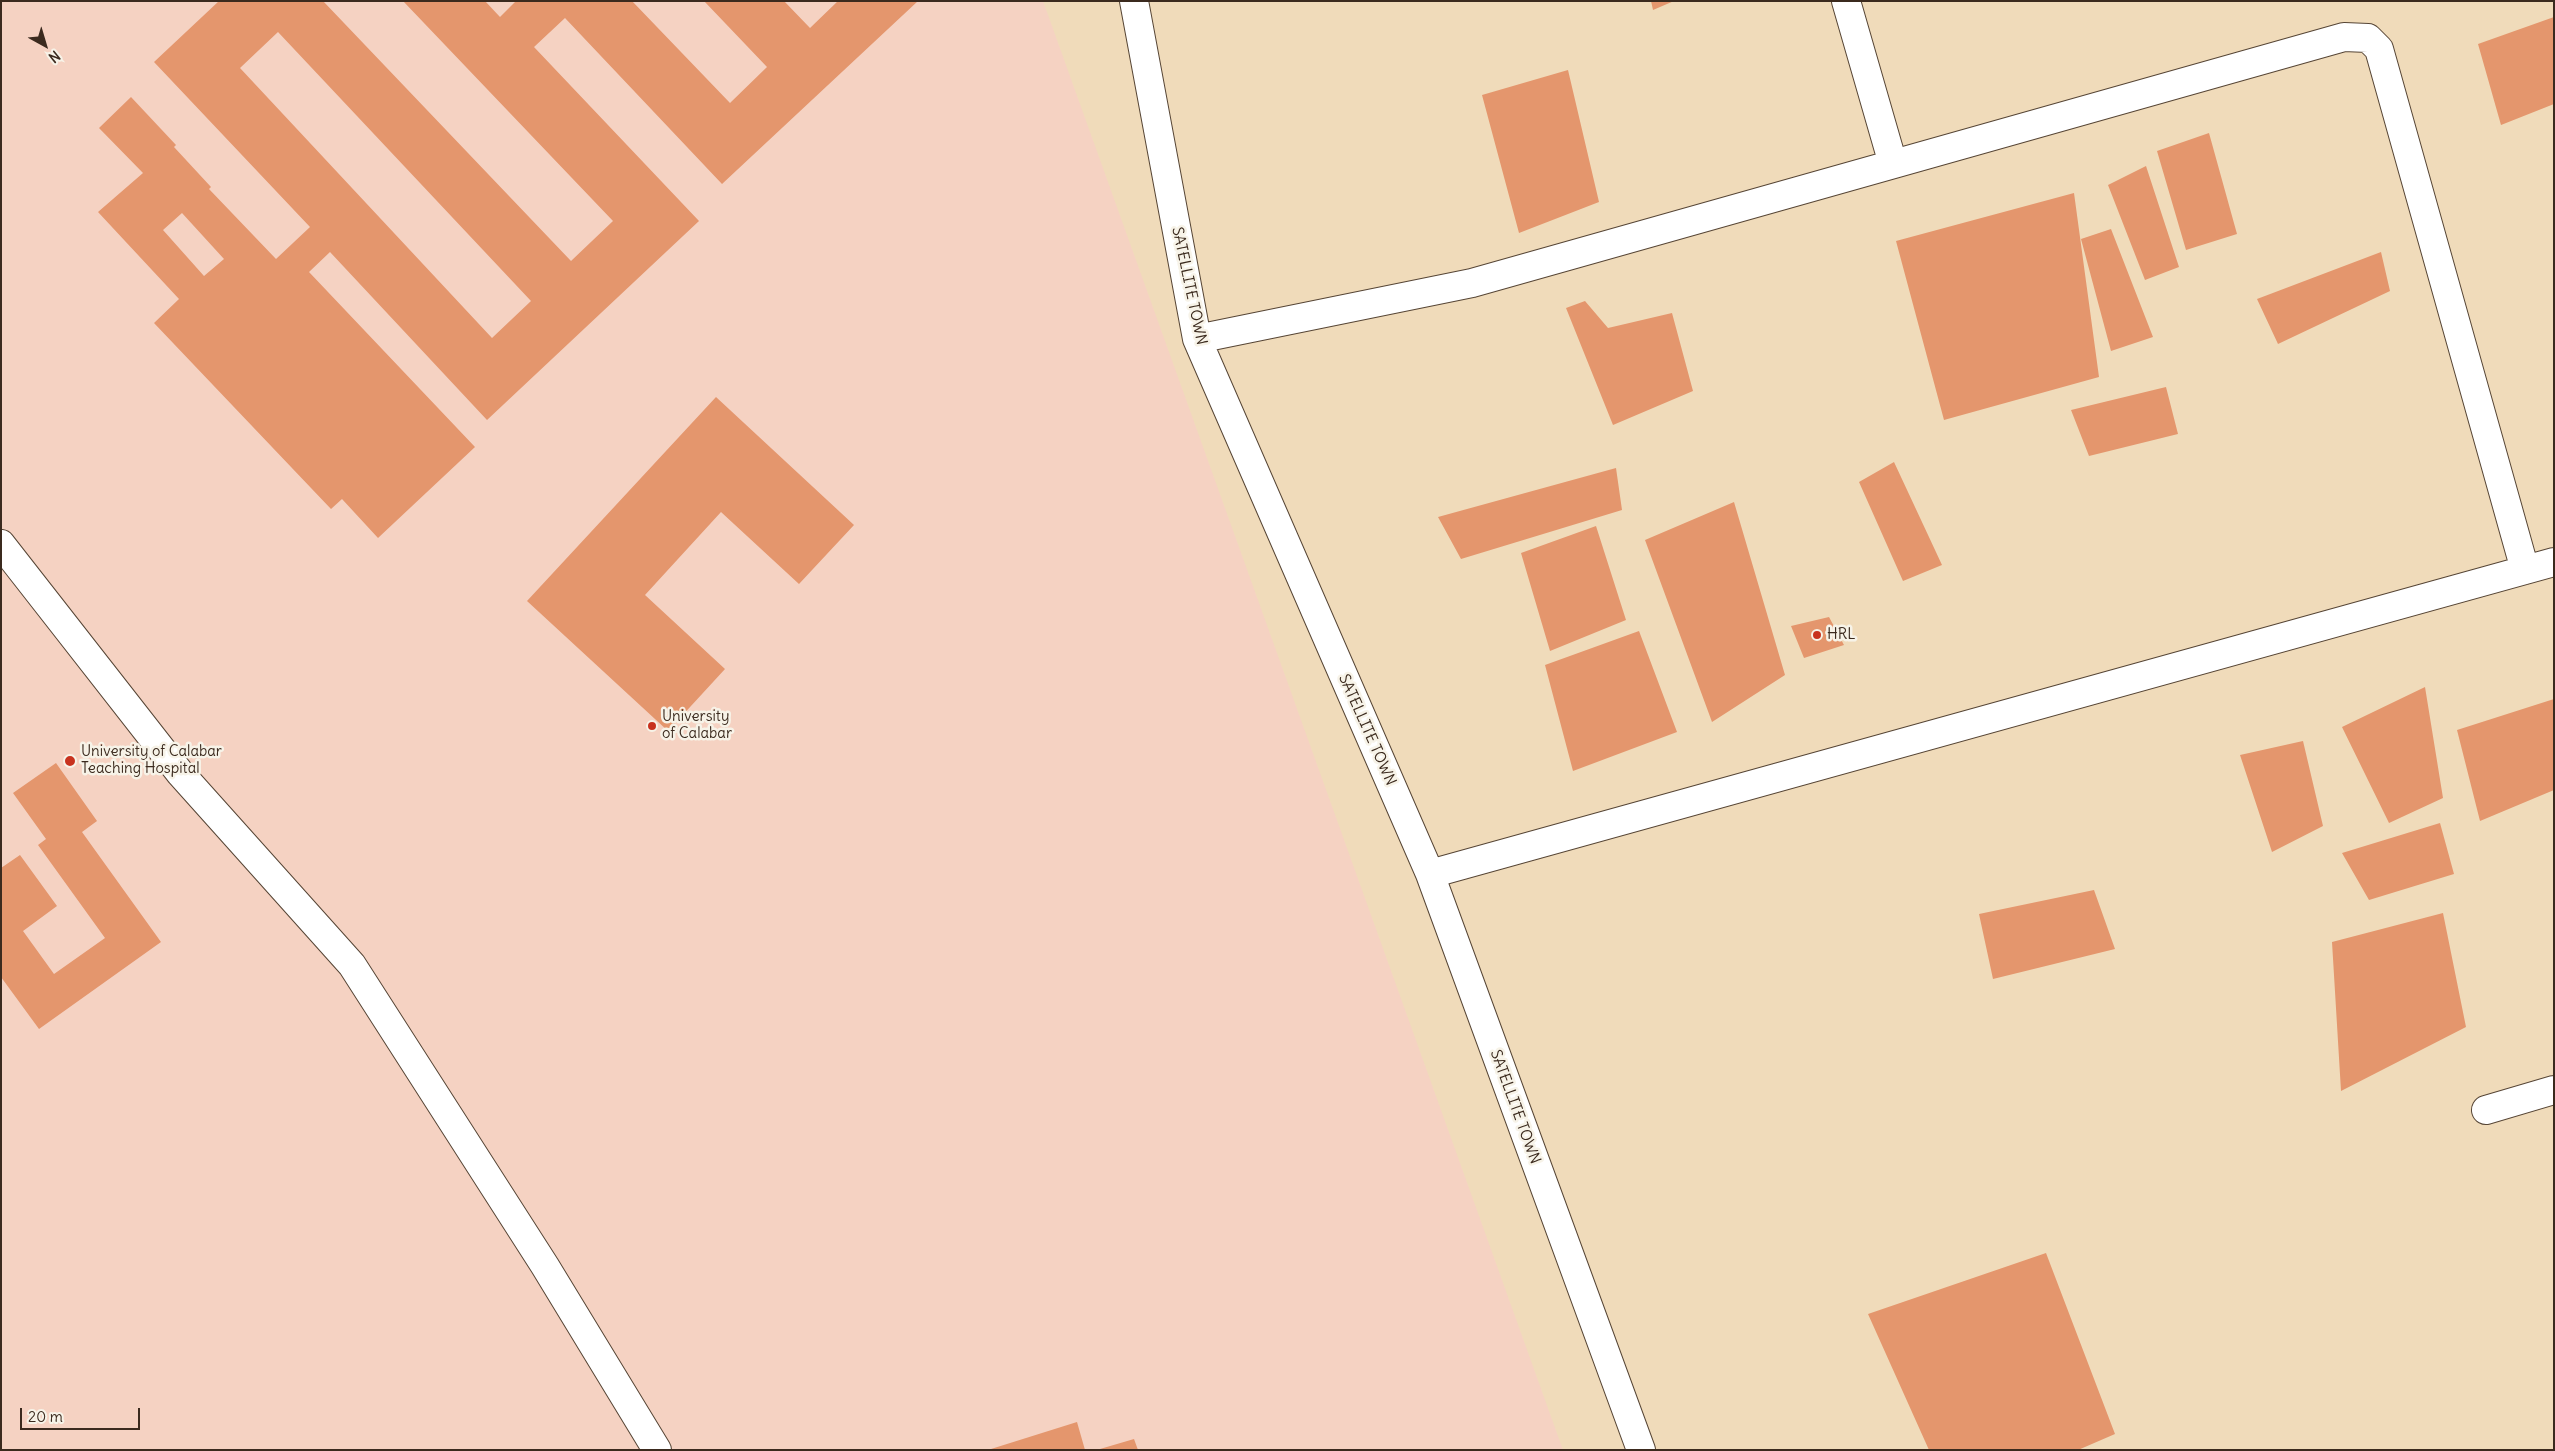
<!DOCTYPE html>
<style>
body{margin:0}
#map{position:relative;width:2555px;height:1451px;overflow:hidden;background:#f0dbba;font-family:Delius,sans-serif}
canvas{display:block}
.frame{position:absolute;inset:0;border:2px solid #3b2a1e;pointer-events:none}
.north{position:absolute;left:20px;top:20px;width:50px;height:50px;-webkit-text-stroke:4px #f7f3e8;paint-order:stroke;rotate:141deg;font-size:14px;font-weight:700;line-height:20px;text-align:center;color:#3b2a1e}
.north::after{content:'';display:block;margin:auto;width:18px;height:22px;background:#3b2a1e;clip-path:polygon(50% 0,100% 100%,50% 72%,0 100%)}
.scale{position:absolute;left:20px;top:1408px;width:120px;height:22px;box-sizing:border-box;border:2px solid #3b2a1e;border-top:0;padding-left:6px;font-size:15px;line-height:18px;white-space:nowrap;color:#3b2a1e;-webkit-text-stroke:4px #f7f3e8;paint-order:stroke}
</style>
<div id="map">
<canvas width="2555" height="1451"></canvas>
<div class="frame"></div>
<div class="north">N</div>
<div class="scale">20 m</div>
</div>
<script>
const context = document.querySelector('canvas').getContext('2d');
context.lineJoin = 'round';
function paint(path, color) { context.fillStyle = color; context.fill(path, 'evenodd'); }
const toPath = rows => new Path2D(rows.map(r => 'M' + r).join(''));
function trace(path, color, width, dash) { context.strokeStyle = color; context.lineWidth = width; context.lineCap = dash ? 'butt' : 'round'; context.setLineDash(dash || []); context.stroke(path); }
function label(font, color, halo, rows, align = 'center') {
  context.font = font + ' Delius,sans-serif'; context.lineWidth = 5; context.setLineDash([]); context.textBaseline = 'middle'; context.strokeStyle = halo; context.fillStyle = color; for (const [text, x, y, turn = 0] of rows) {
    context.save(); context.translate(x, y); context.rotate((+turn || 0) * Math.PI / 180); context.textAlign = isNaN(turn) ? turn : align; if (halo) context.strokeText(text, 0, 0); context.fillText(text, 0, 0); context.restore();
  }
}
paint(toPath([
 [1,1,1043,1,1563,1450,1,1450]
]), '#f5d2c2');
paint(toPath([
 [219,1,323,1,571,261,613,221,403,1,485,1,500,17,516,1,632,1,730,103,767,67,704,1,784,1,810,28,838,1,918,1,722,184,565,18,534,47,699,221,487,420,330,252,309,272,475,447,378,538,342,499,331,509,154,323,179,299,98,212,143,173,99,128,131,97,176,145,174,147,211,187,209,189,276,259,310,227,154,62],
 [278,32,531,301,492,338,240,68],
 [182,213,224,259,204,276,163,230],
 [1651,1,1674,1,1653,10],
 [2554,17,2554,104,2501,125,2478,44],
 [1568,70,1599,202,1519,233,1482,95],
 [2209,133,2237,234,2186,250,2157,151],
 [2146,166,2179,267,2145,280,2108,185],
 [2074,193,2099,377,1944,420,1896,241],
 [2111,229,2153,337,2111,351,2081,239],
 [2381,252,2390,291,2278,344,2257,299],
 [1585,301,1608,328,1672,313,1693,391,1613,425,1566,308],
 [2166,387,2178,434,2089,456,2071,410],
 [716,397,854,525,799,584,721,512,645,595,725,669,668,731,527,601],
 [1894,462,1942,565,1903,581,1859,482],
 [1616,468,1622,510,1461,559,1438,517],
 [1734,502,1785,675,1712,722,1645,540],
 [1596,526,1626,620,1550,651,1521,553],
 [1829,617,1844,645,1804,658,1791,626],
 [1639,631,1677,732,1573,771,1545,665],
 [2425,687,2443,798,2389,823,2342,727],
 [2554,699,2554,790,2480,821,2457,730],
 [2303,741,2323,826,2272,852,2240,755],
 [56,763,97,821,82,832,161,942,39,1029,1,977,1,868,20,855,57,906,23,931,54,974,105,938,38,845,46,839,13,793],
 [2440,823,2454,874,2369,900,2342,853],
 [2094,890,2115,949,1993,979,1979,914],
 [2443,913,2466,1027,2341,1091,2332,942],
 [2046,1253,2115,1434,2078,1450,1929,1450,1868,1314],
 [1077,1422,1085,1450,991,1450,991,1449],
 [1134,1439,1138,1450,1100,1450,1100,1449]
]), '#e4966d');
const minor = toPath([
 [1134,1,1197,339,1430,874,1641,1450],
 [1846,1,1893,164],
 [1197,339,1472,283,2344,37,2368,38,2379,49,2525,570],
 [1,544,180,773,352,965,545,1266,657,1450],
 [1430,874,2554,562],
 [2486,1110,2554,1090]
]);
trace(minor, '#564535', 30);
trace(minor, '#fff', 28);
for (const [x, y, r, color] of [
 [1817,635,5,"#c8321e"],
 [652,726,5,"#c8321e"],
 [70,761,6,"#c8321e"]
]) { const dot = new Path2D(); dot.arc(x, y, r, 0, 2 * Math.PI); context.fillStyle = color; context.fill(dot); trace(dot, '#f7f3e8', 2); }
label('15px', '#3b2a1e', '#f7f3e8', [
 ["SATELLITE TOWN",1189,286,78],
 ["SATELLITE TOWN",1367,730,66],
 ["SATELLITE TOWN",1515,1107,70]
]);
label('15px', '#3b2a1e', '#f7f3e8', [
 ["HRL",1827,635],
 ["University",662,717],
 ["of Calabar",662,734],
 ["University of Calabar",81,752],
 ["Teaching Hospital",81,769]
], 'left');
</script>
